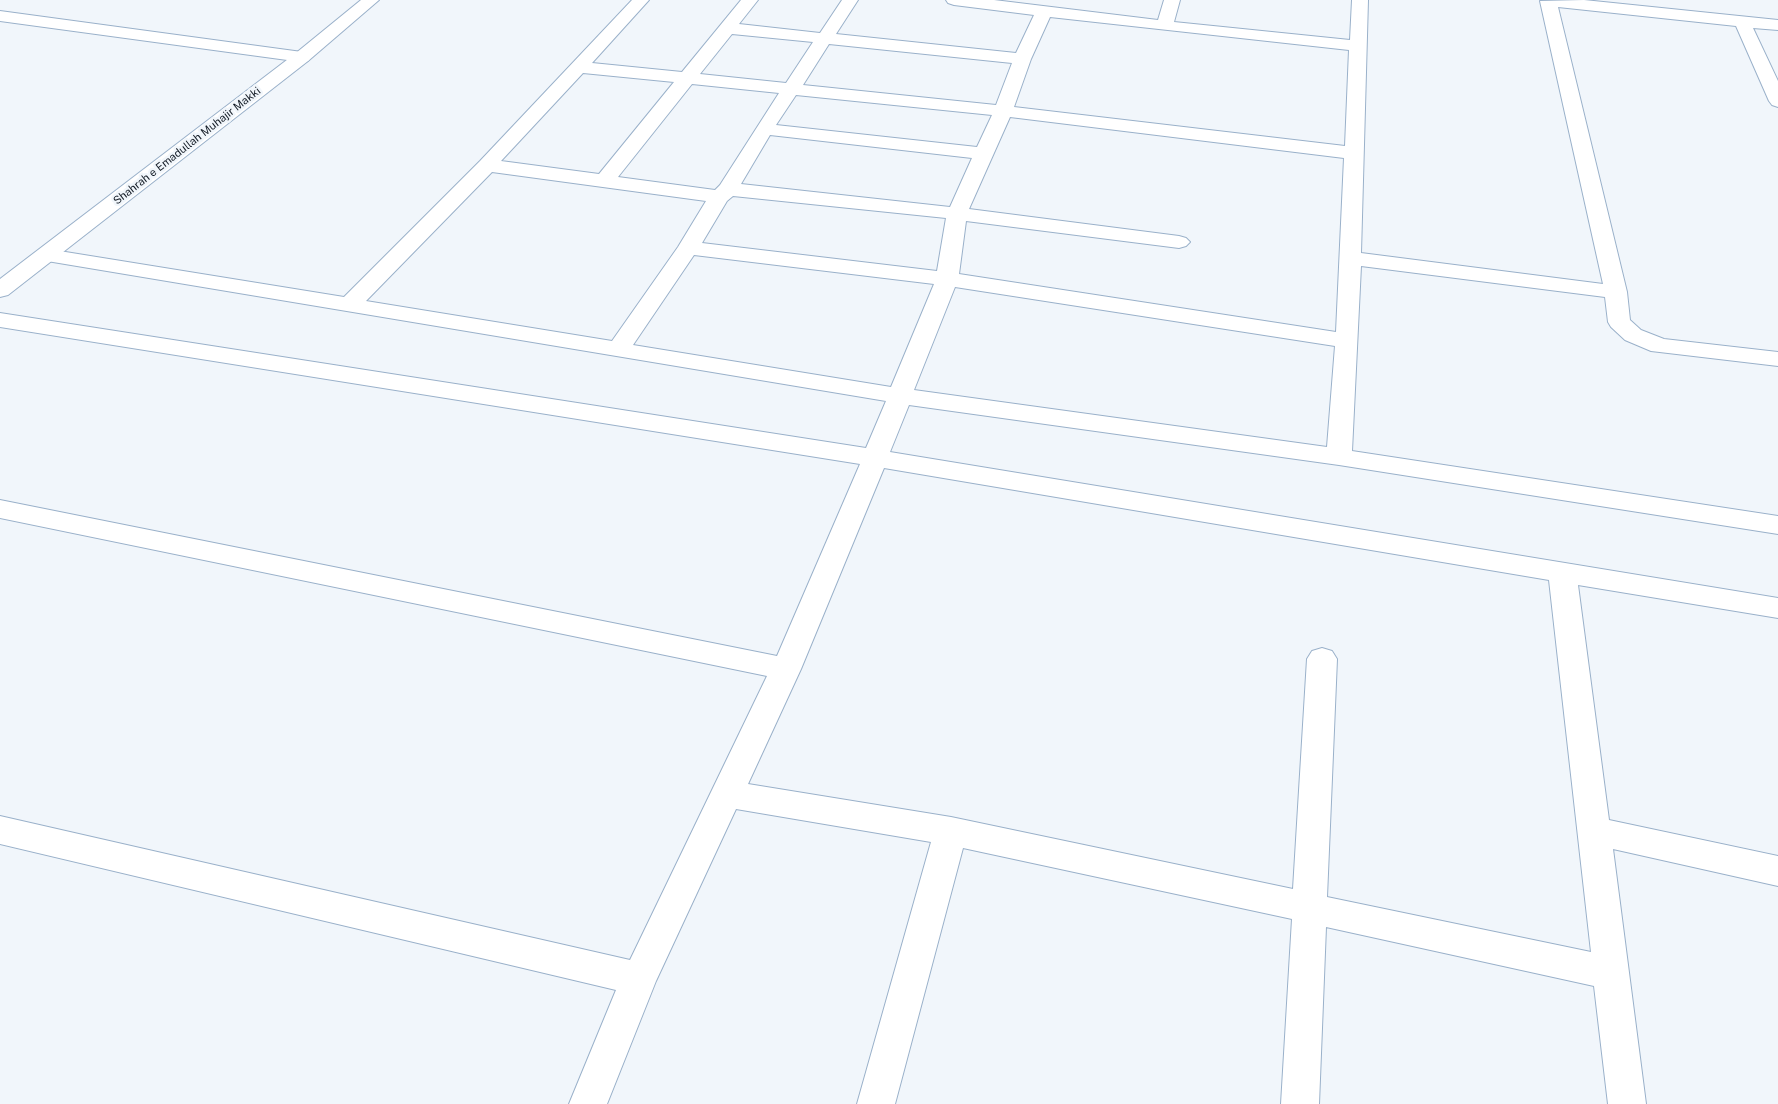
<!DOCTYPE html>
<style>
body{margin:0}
canvas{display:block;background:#f1f6fb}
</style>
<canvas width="1778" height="1104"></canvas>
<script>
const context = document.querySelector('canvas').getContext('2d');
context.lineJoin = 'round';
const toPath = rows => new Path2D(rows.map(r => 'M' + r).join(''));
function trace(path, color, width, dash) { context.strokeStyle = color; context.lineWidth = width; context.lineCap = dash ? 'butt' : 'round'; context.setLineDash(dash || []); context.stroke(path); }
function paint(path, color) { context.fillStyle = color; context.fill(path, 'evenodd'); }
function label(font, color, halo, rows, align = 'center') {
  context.font = font + ' "Public Sans",sans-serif'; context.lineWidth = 5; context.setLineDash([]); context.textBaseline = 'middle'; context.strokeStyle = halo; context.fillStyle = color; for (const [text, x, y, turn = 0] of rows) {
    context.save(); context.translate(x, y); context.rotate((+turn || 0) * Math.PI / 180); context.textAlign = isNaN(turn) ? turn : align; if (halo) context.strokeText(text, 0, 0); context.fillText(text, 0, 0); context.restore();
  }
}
const street = toPath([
 [632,0,649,0,592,63,682,72,741,0,758,0,739,24,820,33,842,0,858,0,836,34,1016,53,1034,15,954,5,948,3,946,0,994,0,1158,20,1164,0,1180,0,1174,22,1350,40,1352,0,1368,0,1361,253,1603,284,1540,1,1584,0,1778,20,1778,30,1753,28,1778,81,1778,107,1772,105,1769,101,1736,26,1558,7,1627,292,1630,320,1641,330,1664,339,1778,352,1778,366,1651,351,1625,340,1611,327,1608,322,1605,297,1361,266,1352,451,1778,516,1778,534,1339,465,909,405,890,452,1778,598,1778,618,1578,585,1609,820,1778,856,1778,886,1613,849,1646,1104,1608,1104,1594,986,1326,927,1319,1104,1281,1104,1292,919,963,848,895,1104,857,1104,931,842,736,809,656,981,607,1104,569,1104,616,990,0,844,0,816,630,960,767,676,0,518,0,500,777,656,860,464,0,327,0,313,866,448,886,401,47,261,39,260,36,255,39,250,47,249,344,297,480,161,632,0],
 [1050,17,1349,50,1345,146,1014,107,1031,59,1050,17],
 [732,34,813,42,786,83,700,74,732,34],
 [829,44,1012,63,996,105,803,85,829,44],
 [583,73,674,82,599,174,501,161,583,73],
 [692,84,779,93,720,185,715,190,618,177,692,84],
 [796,95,992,115,977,147,776,125,796,95],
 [1010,117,1344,158,1336,332,959,274,966,221,1179,248,1186,246,1190,242,1186,238,1179,236,969,209,1010,117],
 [770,135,972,158,950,207,741,184,770,135],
 [492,172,706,201,678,247,612,341,366,301,492,172],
 [733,196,946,218,937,271,702,243,727,201,733,196],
 [694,255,934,284,891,387,633,345,694,255],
 [955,287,1335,346,1327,447,914,390,955,287],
 [884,468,1549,580,1591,952,1327,897,1337,659,1332,651,1322,648,1312,651,1307,659,1293,889,951,817,748,784,801,669,884,468],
 [0,11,302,52,308,53,311,57,308,61,302,62,0,21,0,11]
]);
const secondary = toPath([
 [361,0,379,0,308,61,8,295,0,297,0,279,296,53,361,0]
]);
trace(street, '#9ab1ca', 2);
trace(secondary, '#9ab1ca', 2);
paint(street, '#fff');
paint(secondary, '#fff');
label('11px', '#131b25', '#f1f6fb', [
 ["Shahrah e Emadullah Muhajir Makki",187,146,-38]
]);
</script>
